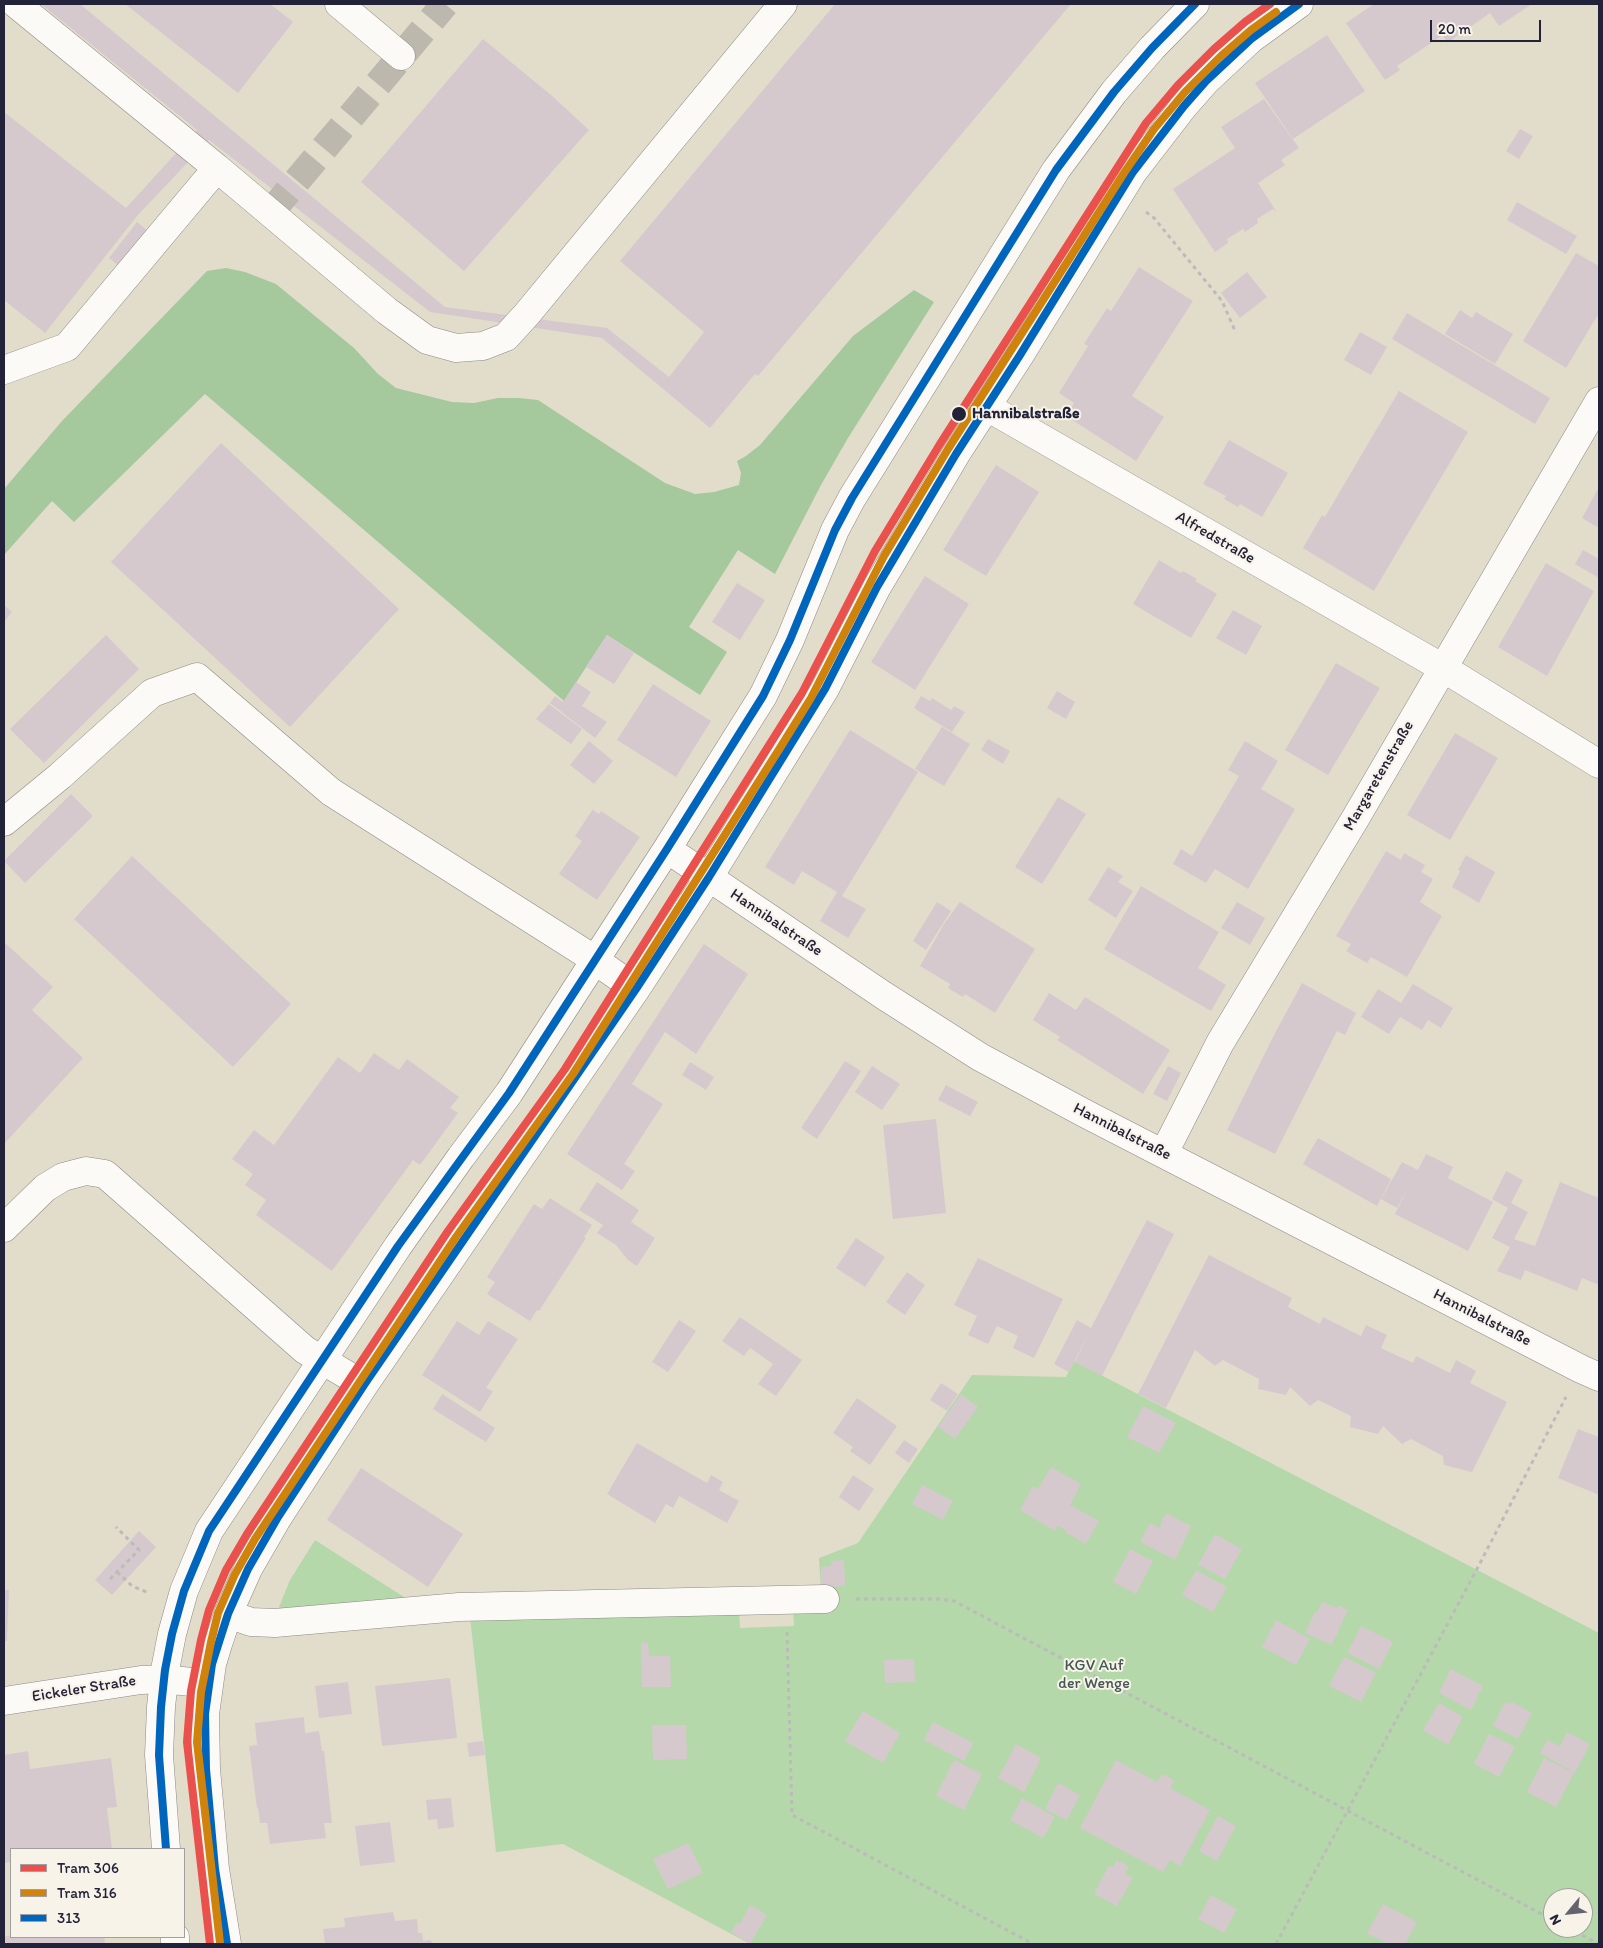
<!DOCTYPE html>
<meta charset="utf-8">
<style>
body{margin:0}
#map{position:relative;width:1603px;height:1948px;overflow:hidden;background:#e2ddcb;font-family:Itim,sans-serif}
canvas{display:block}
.frame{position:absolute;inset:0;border:5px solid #22223b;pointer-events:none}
.legend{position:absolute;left:10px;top:1848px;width:175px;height:90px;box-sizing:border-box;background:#f7f3e8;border:1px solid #a29fa3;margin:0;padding:6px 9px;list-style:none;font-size:15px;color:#22223b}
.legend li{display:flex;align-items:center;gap:10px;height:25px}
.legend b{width:25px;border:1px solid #a29fa3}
.north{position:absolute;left:1543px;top:1888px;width:50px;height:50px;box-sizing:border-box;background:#f7f3e8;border:1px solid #a29fa3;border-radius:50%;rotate:242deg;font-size:14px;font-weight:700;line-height:20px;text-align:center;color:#22223b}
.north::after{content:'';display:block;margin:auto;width:18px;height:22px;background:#65636d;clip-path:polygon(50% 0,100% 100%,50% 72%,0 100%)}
.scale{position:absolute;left:1430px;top:20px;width:111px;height:22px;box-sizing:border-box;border:2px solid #22223b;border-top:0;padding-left:6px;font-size:15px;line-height:18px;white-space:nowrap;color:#22223b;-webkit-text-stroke:4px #f7f3e8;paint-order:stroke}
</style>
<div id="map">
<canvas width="1603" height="1948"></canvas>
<div class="frame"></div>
<ul class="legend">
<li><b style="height:6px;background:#ea504c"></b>Tram 306</li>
<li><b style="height:6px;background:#cf830c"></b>Tram 316</li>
<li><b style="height:6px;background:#0065bd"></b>313</li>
</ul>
<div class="north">N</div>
<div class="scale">20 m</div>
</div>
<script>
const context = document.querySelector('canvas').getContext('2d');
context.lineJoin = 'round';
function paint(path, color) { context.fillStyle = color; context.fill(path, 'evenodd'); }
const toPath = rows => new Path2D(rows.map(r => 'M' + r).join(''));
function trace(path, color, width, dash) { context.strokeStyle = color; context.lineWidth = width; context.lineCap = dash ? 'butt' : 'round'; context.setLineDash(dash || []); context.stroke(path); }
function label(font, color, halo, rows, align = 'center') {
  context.font = font + ' Itim,sans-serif'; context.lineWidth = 4; context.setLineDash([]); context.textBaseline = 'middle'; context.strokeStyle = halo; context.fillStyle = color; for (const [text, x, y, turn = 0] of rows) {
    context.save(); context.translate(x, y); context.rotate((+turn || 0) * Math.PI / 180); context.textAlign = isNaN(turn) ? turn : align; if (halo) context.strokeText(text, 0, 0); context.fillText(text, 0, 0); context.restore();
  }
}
paint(toPath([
 [1074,1361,1599,1633,1599,1944,750,1944,563,1844,496,1852,470,1617,739,1609,740,1628,794,1626,793,1608,822,1608,819,1558,858,1543,972,1375,1066,1377],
 [1553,1898,1583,1898,1583,1928,1553,1928],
 [315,1540,407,1599,277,1612,290,1580]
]), '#b4d8a9');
paint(toPath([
 [226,268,245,272,276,284,354,348,378,374,396,388,452,402,474,403,498,398,519,398,538,400,665,483,695,494,714,492,739,485,741,473,737,461,746,456,760,445,853,336,914,290,934,302,848,438,821,485,775,574,738,550,689,627,727,652,700,695,607,635,564,701,205,394,74,522,52,501,4,555,4,489,62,421,207,271]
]), '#a5c89d');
paint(toPath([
 [41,4,80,4,445,307,607,328,669,377,704,332,620,261,835,4,1071,4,758,376,755,374,710,428,602,338,430,312,209,140,137,216,45,333,4,300,4,112,126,208,197,130],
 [125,4,270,4,293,22,238,93],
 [1374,4,1532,4,1499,26,1490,13,1447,43,1443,35,1397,66,1400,70,1385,80,1346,23],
 [1327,35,1365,91,1293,139,1255,83],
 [483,39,551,95,589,130,464,271,361,182],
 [1264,99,1299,148,1281,160,1285,165,1258,183,1276,211,1275,211,1273,209,1257,219,1258,223,1245,232,1243,229,1227,239,1228,243,1215,252,1173,189,1235,148,1221,127],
 [1520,129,1533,136,1519,159,1506,151],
 [1517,202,1577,236,1566,254,1507,220],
 [137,222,153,235,125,271,109,258],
 [1576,253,1599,266,1599,313,1566,368,1523,341],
 [1139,267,1193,301,1132,396,1164,417,1136,461,1066,416,1074,403,1059,393,1088,346,1084,344,1107,308,1111,311],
 [1247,272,1267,297,1240,318,1221,293],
 [1460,310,1472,318,1476,312,1513,334,1495,364,1445,334],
 [1407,313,1550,398,1535,424,1392,339],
 [1360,332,1387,347,1371,375,1344,360],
 [1399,391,1468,432,1374,591,1303,548,1322,515,1325,517],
 [1229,440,1288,473,1262,517,1240,504,1238,507,1224,499,1226,496,1203,484],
 [221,443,399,609,290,727,111,562],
 [996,465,1039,492,986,576,943,550],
 [1599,487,1599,528,1582,518],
 [1583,550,1599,559,1599,578,1575,564],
 [1159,560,1181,573,1183,571,1197,579,1195,581,1217,594,1191,638,1133,604],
 [1546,563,1594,591,1547,676,1498,647],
 [925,576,969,604,915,690,871,662],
 [737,583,765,600,740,640,712,622],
 [4,605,12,612,4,622],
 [1233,610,1262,626,1246,655,1216,638],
 [106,635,139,669,44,763,10,729],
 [607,635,634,653,614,684,586,667],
 [1336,663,1380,688,1328,775,1285,750],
 [576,682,591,692,582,706,607,722,595,738,550,703,555,696,563,702],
 [653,684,711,721,676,777,617,740],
 [1057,691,1075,702,1066,719,1047,708],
 [921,696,930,701,932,698,951,710,954,706,965,712,952,732,914,708],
 [549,704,582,729,571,744,536,719],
 [942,727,970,744,944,786,915,769],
 [850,730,918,772,842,896,866,909,848,938,820,921,837,892,802,871,794,885,765,867],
 [1455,733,1498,758,1450,840,1407,815],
 [988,739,1010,751,1003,764,981,750],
 [589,741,613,761,594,784,570,765],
 [1245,741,1278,761,1261,789,1295,809,1248,889,1215,869,1206,883,1173,864,1181,849,1192,856,1239,776,1228,770],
 [71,794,93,816,25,883,4,861],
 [1058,797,1086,814,1042,884,1015,867],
 [593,809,594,811,599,814,601,811,640,837,597,900,559,874,582,841,575,836],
 [1386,851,1401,860,1404,853,1425,865,1421,872,1433,879,1420,902,1442,916,1407,977,1371,957,1367,963,1346,951,1351,944,1336,936],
 [1466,855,1495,872,1479,903,1452,887,1460,871,1458,870],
 [132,856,291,1004,233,1067,74,919],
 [1108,867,1123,876,1118,882,1133,891,1116,918,1088,900],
 [1141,886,1219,932,1198,968,1226,985,1211,1011,1104,949],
 [937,902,951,911,926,950,913,941],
 [960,902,1035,949,995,1013,965,994,963,997,948,988,950,984,920,966,944,924],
 [1237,902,1265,918,1250,945,1221,928],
 [4,942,53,987,32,1010,83,1058,4,1144],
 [704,944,748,974,696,1054,665,1032,632,1084,663,1104,624,1164,635,1171,622,1190,567,1154],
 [1302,983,1356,1013,1345,1035,1337,1031,1275,1154,1227,1130,1274,1035],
 [1413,984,1453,1008,1441,1028,1428,1020,1422,1030,1400,1017,1389,1034,1361,1017,1378,989,1401,1003],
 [1049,993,1076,1010,1085,997,1170,1050,1143,1094,1057,1040,1060,1037,1033,1020],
 [374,1053,399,1070,407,1059,459,1097,450,1108,458,1113,420,1165,413,1160,332,1271,256,1215,266,1200,245,1185,253,1174,232,1159,254,1130,274,1145,338,1057,360,1073],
 [845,1061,861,1071,817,1139,801,1128],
 [690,1062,714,1077,706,1090,682,1075],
 [872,1066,900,1084,882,1110,855,1092],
 [1168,1066,1181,1073,1167,1101,1153,1094],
 [946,1085,978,1102,970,1116,938,1100],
 [936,1119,946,1213,893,1219,883,1125],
 [1318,1138,1391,1179,1377,1206,1303,1164],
 [1426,1154,1453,1167,1448,1178,1493,1202,1468,1251,1395,1214,1407,1190,1397,1208,1381,1199,1402,1162,1418,1170],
 [1506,1171,1523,1180,1511,1203,1528,1212,1514,1239,1535,1246,1560,1182,1599,1198,1599,1285,1582,1278,1577,1291,1525,1270,1521,1280,1497,1271,1510,1247,1492,1238,1508,1208,1492,1199],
 [597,1182,639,1210,631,1222,655,1238,637,1266,628,1260,616,1245,597,1233,603,1225,579,1210],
 [550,1198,592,1225,584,1237,586,1238,563,1274,539,1311,537,1310,530,1321,487,1294,495,1282,487,1277,534,1204,542,1209],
 [1147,1220,1174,1234,1102,1376,1075,1362,1089,1333,1069,1372,1054,1364,1077,1320,1091,1328],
 [856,1238,885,1257,865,1287,836,1268],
 [1209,1255,1292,1298,1288,1307,1320,1324,1323,1317,1361,1336,1366,1325,1387,1335,1381,1348,1413,1363,1416,1356,1450,1373,1456,1360,1476,1371,1470,1383,1507,1402,1472,1472,1444,1465,1443,1456,1411,1439,1402,1444,1383,1426,1378,1434,1350,1427,1351,1416,1318,1400,1310,1406,1290,1387,1286,1395,1258,1389,1259,1379,1223,1360,1215,1366,1195,1350,1166,1408,1138,1394],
 [978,1258,1063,1299,1034,1358,1013,1348,1018,1336,997,1326,988,1344,968,1335,977,1316,954,1305],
 [907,1272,925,1285,905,1315,886,1302],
 [740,1317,802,1360,776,1396,758,1384,773,1364,750,1348,744,1356,722,1341],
 [679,1320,696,1331,668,1372,652,1362],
 [457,1321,479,1335,488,1321,518,1339,486,1388,493,1391,480,1412,422,1375],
 [941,1383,958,1394,947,1411,930,1400],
 [442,1394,495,1428,486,1442,433,1409],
 [961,1394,978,1407,955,1439,938,1427],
 [857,1398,897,1426,870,1465,850,1451,853,1447,833,1433],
 [1143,1406,1176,1423,1159,1453,1127,1437],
 [1578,1429,1599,1437,1599,1495,1558,1478],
 [904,1440,918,1449,909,1463,895,1453],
 [637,1443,707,1483,711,1475,723,1482,719,1490,739,1501,727,1523,679,1496,673,1508,666,1504,655,1523,607,1494],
 [1051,1467,1081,1484,1070,1505,1099,1521,1086,1544,1065,1532,1066,1530,1058,1526,1055,1531,1020,1510,1033,1486,1038,1489],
 [361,1468,463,1534,428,1587,327,1520],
 [853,1475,874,1489,859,1511,839,1497],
 [922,1485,953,1501,943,1520,912,1504],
 [1166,1513,1191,1526,1175,1560,1140,1542,1150,1523,1159,1528],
 [139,1531,156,1547,112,1595,95,1580],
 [1215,1534,1242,1549,1225,1579,1198,1565],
 [1130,1549,1153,1561,1136,1594,1113,1582],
 [844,1560,845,1586,829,1587,821,1589,821,1567,832,1566,831,1561],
 [1196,1570,1227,1587,1213,1612,1182,1595],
 [4,1590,9,1590,7,1641,4,1641],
 [1322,1602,1337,1608,1338,1605,1348,1610,1332,1645,1305,1633,1315,1612,1317,1613],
 [1276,1620,1310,1639,1296,1665,1262,1647],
 [1361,1626,1393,1642,1379,1669,1347,1653],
 [641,1642,648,1643,649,1656,670,1656,671,1687,642,1687],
 [1344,1657,1376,1673,1361,1702,1329,1686],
 [914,1659,915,1682,885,1683,884,1660],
 [1451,1669,1483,1686,1471,1710,1439,1693],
 [450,1678,457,1738,382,1746,375,1686],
 [348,1682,352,1714,319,1718,315,1686],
 [1505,1702,1510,1705,1512,1702,1532,1713,1518,1739,1493,1726],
 [1439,1703,1463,1717,1448,1745,1423,1730],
 [863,1711,900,1733,883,1763,845,1741],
 [304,1717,305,1733,319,1731,322,1751,324,1751,332,1823,324,1823,326,1838,270,1844,267,1823,260,1823,258,1808,257,1808,249,1746,257,1745,255,1723],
 [933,1722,973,1743,964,1761,924,1740],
 [652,1725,686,1725,687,1759,653,1760],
 [1567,1732,1590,1744,1575,1773,1540,1753,1547,1740,1560,1746],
 [1489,1734,1515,1747,1499,1777,1474,1764],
 [483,1741,485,1755,469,1757,467,1743],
 [1016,1744,1041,1758,1024,1792,998,1778],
 [28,1751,30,1769,111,1758,117,1807,107,1808,112,1849,11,1849,11,1862,4,1863,4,1755],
 [1544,1758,1574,1773,1556,1807,1527,1792],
 [954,1760,982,1774,964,1810,936,1796],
 [1116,1760,1157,1782,1162,1774,1174,1780,1170,1788,1210,1810,1180,1866,1170,1860,1163,1872,1080,1828],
 [1058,1783,1080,1795,1067,1820,1045,1809],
 [451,1798,454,1827,438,1829,437,1819,428,1820,426,1800],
 [1022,1798,1055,1817,1043,1838,1010,1820],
 [1218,1816,1236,1826,1217,1861,1199,1851],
 [390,1822,395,1862,360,1866,355,1826],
 [688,1843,703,1873,668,1889,653,1859],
 [1117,1860,1129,1867,1125,1874,1133,1878,1117,1906,1094,1894,1109,1865,1113,1867],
 [1211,1895,1237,1909,1224,1933,1198,1919],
 [1383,1904,1417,1922,1405,1944,1388,1944,1367,1933],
 [750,1905,767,1915,750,1944,731,1932,737,1923,740,1924],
 [393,1912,395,1921,417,1919,418,1933,422,1933,423,1941,431,1940,432,1944,325,1944,323,1929,345,1927,344,1918],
 [11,1935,104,1937,105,1944,4,1944,4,1937]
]), '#d5c9ce');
trace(toPath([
 [270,213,445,4]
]), '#bcb8ae', 28, [28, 14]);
const minor = toPath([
 [16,4,217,168],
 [339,4,401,56],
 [4,370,67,347,217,168,387,311,427,340,456,348,483,346,506,337,527,314,783,4],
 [987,407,1443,668,1599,764],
 [4,822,60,776,152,693,197,677,331,792,583,952,636,989],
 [667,849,883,995,980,1057,1086,1114,1581,1369,1599,1377],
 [1164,1153,1220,1043,1355,819,1599,401],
 [4,1228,45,1188,63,1177,86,1171,105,1174,305,1350,364,1385],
 [228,1614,251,1622,275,1623,459,1607,825,1599],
 [4,1701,141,1680,164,1679,209,1684],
 [166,1849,159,1755,161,1707,165,1670,172,1634,184,1591,209,1531,398,1246,461,1157,509,1093,667,849,763,696,790,640,835,530,852,498,1056,170,1114,92,1152,48,1195,4],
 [175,1937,175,1944],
 [227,1944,215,1869,210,1813,206,1769,205,1714,212,1664,218,1644,228,1614,248,1569,278,1517,364,1385,636,989,709,877,825,689,877,587,956,454,1020,355,1133,172,1184,106,1206,81,1251,39,1299,4]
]);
trace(minor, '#8c8984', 29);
trace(toPath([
 [1146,212,1154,218,1222,301,1236,333],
 [117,1572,132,1586,149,1593],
 [110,1579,139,1550,116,1527],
 [856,1599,938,1599,954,1601,1553,1920],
 [787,1632,792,1815,1033,1944],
 [1568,1928,1599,1944],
 [1276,1944,1477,1569,1566,1397]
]), '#bcbaba', 3, [4, 4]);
trace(minor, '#fbfaf7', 28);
trace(toPath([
 [166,1849,159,1755,161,1707,165,1670,172,1634,184,1591,209,1531,398,1246,509,1093,667,849,763,696,790,640,835,530,852,498,1056,170,1114,92,1152,48,1195,4],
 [227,1944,215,1869,206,1769,205,1714,212,1664,228,1614,248,1569,278,1517,364,1385,636,989,709,877,825,689,877,587,956,454,1020,355,1133,172,1184,106,1206,81,1251,39,1299,4]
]), '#0065bd', 8);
trace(toPath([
 [210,1944,187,1742,191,1691,201,1640,209,1610,226,1570,247,1534,448,1231,565,1069,802,693,875,551,940,444,1146,123,1178,85,1214,49,1245,22,1270,4]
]), '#ea504c', 8);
trace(toPath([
 [220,1943,197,1742,201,1692,211,1642,218,1613,235,1574,255,1539,456,1237,573,1074,780,748,811,698,884,556,948,449,1124,173,1154,129,1185,92,1221,56,1251,30,1276,12]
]), '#cf830c', 8);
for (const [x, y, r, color] of [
 [959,414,8,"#22223b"]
]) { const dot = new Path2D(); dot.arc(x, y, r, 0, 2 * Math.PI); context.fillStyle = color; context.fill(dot); trace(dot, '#f7f3e8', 2); }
label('bold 16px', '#22223b', '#f7f3e8', [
 ["Hannibalstraße",972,414]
], 'left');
label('16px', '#22223b', '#f7f3e8', [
 ["Alfredstraße",1215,538,30],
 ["Margaretenstraße",1379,776,-60],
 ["Hannibalstraße",776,923,34],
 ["Hannibalstraße",1122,1132,27],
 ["Hannibalstraße",1482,1318,27],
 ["Eickeler Straße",84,1689,-9]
]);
label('16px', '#435754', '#f7f3e8', [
 ["KGV Auf",1094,1666],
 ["der Wenge",1094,1684]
]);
</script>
